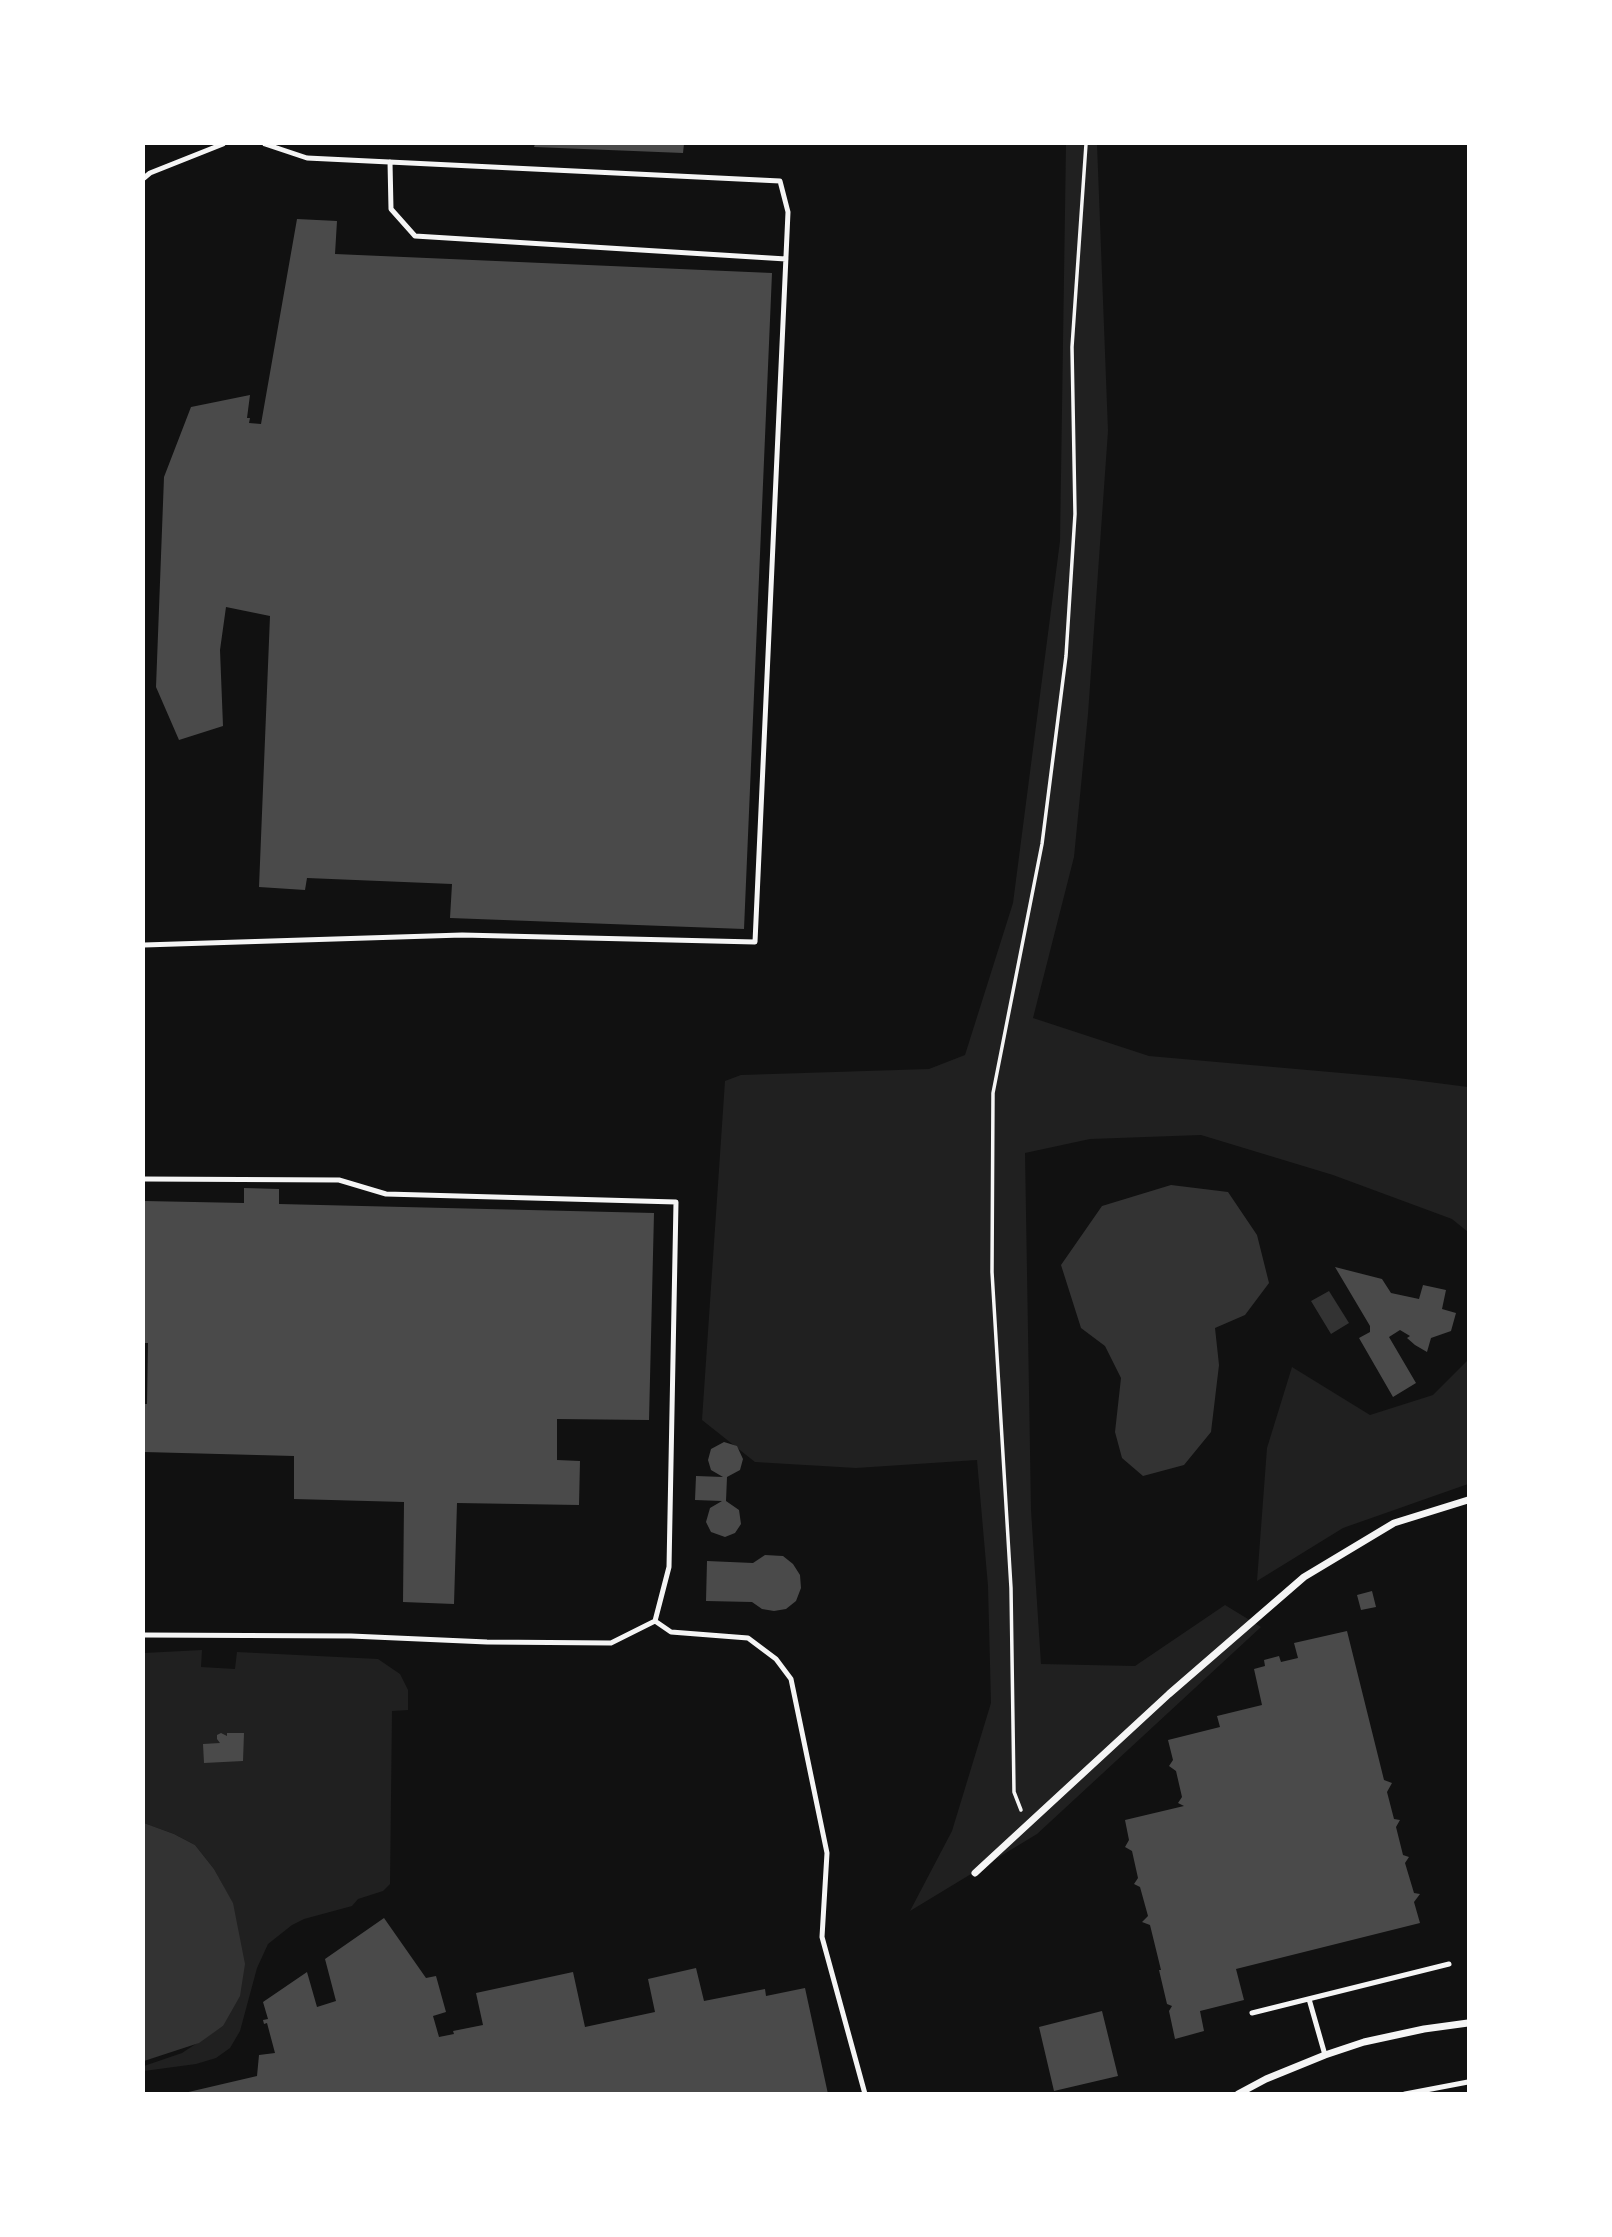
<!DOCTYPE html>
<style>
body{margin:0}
#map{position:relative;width:1612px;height:2237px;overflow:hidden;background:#111;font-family:Commissioner,sans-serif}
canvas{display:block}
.frame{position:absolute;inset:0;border:145px solid #fff;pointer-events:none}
</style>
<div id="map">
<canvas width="1612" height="2237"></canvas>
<div class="frame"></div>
</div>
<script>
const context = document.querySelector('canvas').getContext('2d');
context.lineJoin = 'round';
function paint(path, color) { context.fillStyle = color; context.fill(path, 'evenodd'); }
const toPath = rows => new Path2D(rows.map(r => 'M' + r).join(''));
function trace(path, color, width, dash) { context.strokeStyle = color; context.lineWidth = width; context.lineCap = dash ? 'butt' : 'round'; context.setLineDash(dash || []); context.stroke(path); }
paint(toPath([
 [1066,144,1097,144,1108,431,1088,714,1074,857,1033,1018,1149,1056,1398,1078,1468,1087,1468,1232,1452,1219,1333,1175,1201,1135,1090,1139,1025,1153,1031,1510,1041,1664,1135,1666,1225,1605,1261,1627,1037,1834,910,1911,952,1831,991,1703,988,1586,977,1460,856,1468,755,1462,702,1420,725,1081,741,1075,929,1069,965,1055,1013,903,1060,541],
 [1468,1360,1468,1484,1343,1528,1257,1581,1267,1448,1292,1367,1370,1415,1433,1395],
 [202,1650,201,1667,235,1669,237,1652,378,1659,400,1674,408,1690,408,1710,392,1711,390,1884,383,1891,358,1899,352,1906,304,1919,292,1925,268,1944,257,1968,240,2031,230,2048,216,2058,196,2064,144,2071,144,2066,182,2053,223,2026,233,1904,214,1869,195,1845,174,1834,144,1823,144,1653]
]), '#202020');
paint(toPath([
 [1171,1185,1228,1192,1257,1235,1269,1283,1245,1315,1215,1328,1219,1365,1211,1432,1184,1465,1143,1476,1122,1458,1115,1432,1121,1378,1105,1346,1081,1328,1061,1265,1102,1206],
 [1329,1291,1349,1323,1331,1334,1311,1301],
 [144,1823,174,1834,195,1845,214,1869,233,1903,245,1964,240,1996,223,2026,199,2043,144,2061]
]), '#333');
paint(toPath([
 [535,144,684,144,683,153,534,147],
 [297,219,337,221,335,254,772,273,744,929,450,918,452,884,307,878,305,890,259,887,270,616,226,607,220,650,223,726,179,740,156,687,164,477,191,407,250,395,247,418,250,418,249,423,261,424],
 [244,1188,279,1189,279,1204,654,1213,649,1420,557,1419,557,1460,580,1461,579,1505,457,1503,454,1604,403,1602,404,1502,294,1499,294,1456,144,1452,144,1404,147,1404,148,1343,144,1343,144,1201,244,1203],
 [1335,1267,1382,1279,1391,1293,1419,1299,1423,1285,1446,1290,1442,1309,1456,1313,1451,1331,1431,1338,1427,1352,1415,1345,1407,1338,1410,1336,1400,1330,1389,1337,1416,1383,1393,1397,1359,1338,1370,1332,1370,1326],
 [724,1442,737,1446,743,1459,740,1470,727,1477,726,1501,739,1510,741,1524,735,1533,725,1537,711,1532,706,1522,710,1508,722,1501,695,1500,696,1476,723,1477,711,1470,708,1460,711,1449],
 [765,1555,783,1556,793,1564,800,1575,801,1588,796,1601,786,1609,774,1611,762,1609,752,1602,706,1601,707,1561,753,1563],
 [1372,1591,1376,1607,1361,1610,1357,1595],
 [1347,1631,1384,1780,1392,1783,1387,1792,1394,1819,1400,1820,1396,1827,1403,1855,1409,1857,1405,1863,1414,1893,1420,1894,1414,1902,1420,1923,1236,1969,1244,2000,1200,2011,1204,2031,1175,2039,1169,2011,1172,2006,1167,2004,1159,1970,1161,1970,1150,1925,1142,1922,1148,1916,1140,1887,1134,1884,1138,1878,1132,1851,1125,1847,1129,1840,1125,1820,1184,1806,1178,1803,1182,1797,1176,1771,1169,1766,1173,1760,1168,1740,1220,1727,1217,1716,1262,1705,1254,1669,1265,1666,1264,1660,1279,1656,1281,1662,1298,1658,1294,1643],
 [221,1733,227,1736,227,1733,244,1733,243,1761,204,1763,203,1744,220,1743,217,1739,217,1735],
 [384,1918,426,1978,436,1976,446,2012,433,2016,439,2037,454,2034,453,2031,483,2025,476,1993,573,1972,585,2027,655,2012,648,1979,696,1968,704,2001,765,1989,766,1996,805,1988,828,2094,180,2094,257,2076,259,2055,275,2053,267,2023,264,2024,263,2020,268,2019,263,2002,307,1972,317,2007,336,2001,325,1959],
 [1102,2011,1118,2076,1054,2091,1039,2027]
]), '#4a4a4a');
trace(toPath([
 [1021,1810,1014,1792,1011,1588,992,1272,993,1093,1042,844,1066,656,1075,514,1072,347,1086,144]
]), '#f5f5f5', 3.5);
trace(toPath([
 [390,162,391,209,415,236,786,259],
 [144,178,150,173,223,144],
 [144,945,462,935,755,942,788,212,780,181,307,158,265,144],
 [144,1179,339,1180,386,1194,676,1202,669,1567,655,1621,611,1643,487,1642,351,1636,144,1635],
 [655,1621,671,1632,748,1638,776,1659,791,1679,827,1853,822,1937,865,2094],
 [1309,1999,1325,2055],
 [1252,2013,1449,1964],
 [1405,2094,1468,2082]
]), '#f5f5f5', 5);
trace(toPath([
 [975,1873,1169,1694,1304,1577,1394,1523,1468,1500],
 [1238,2094,1266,2079,1325,2055,1364,2042,1424,2029,1468,2023]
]), '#f5f5f5', 7);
</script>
